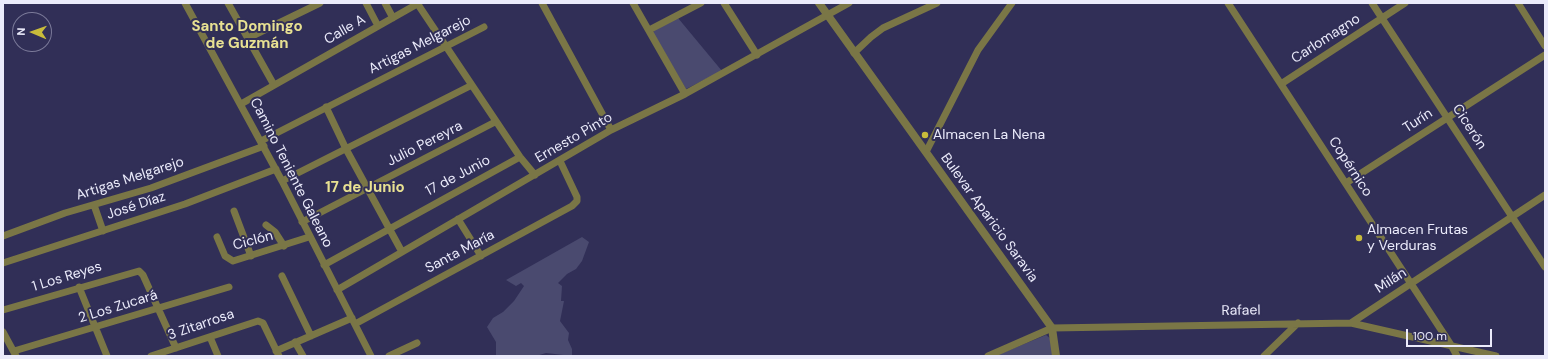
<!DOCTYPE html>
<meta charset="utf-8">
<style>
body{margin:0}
#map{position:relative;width:1548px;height:359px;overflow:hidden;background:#312f57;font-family:"DM Sans",sans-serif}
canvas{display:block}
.frame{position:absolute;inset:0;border:4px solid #ebebfb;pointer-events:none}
.north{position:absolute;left:12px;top:12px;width:40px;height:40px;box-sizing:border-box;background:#312f57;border:1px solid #7b7a99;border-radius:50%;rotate:272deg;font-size:11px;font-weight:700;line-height:16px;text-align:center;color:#ebebfb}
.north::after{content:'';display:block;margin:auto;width:14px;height:18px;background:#c8bb3b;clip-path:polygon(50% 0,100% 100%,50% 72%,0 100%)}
.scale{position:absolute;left:1406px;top:329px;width:86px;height:18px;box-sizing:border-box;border:2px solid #ebebfb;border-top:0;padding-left:5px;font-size:12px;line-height:14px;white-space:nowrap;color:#ebebfb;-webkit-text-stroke:3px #312f57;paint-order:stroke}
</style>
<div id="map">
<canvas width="1548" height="359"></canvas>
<div class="frame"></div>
<div class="north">N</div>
<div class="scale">100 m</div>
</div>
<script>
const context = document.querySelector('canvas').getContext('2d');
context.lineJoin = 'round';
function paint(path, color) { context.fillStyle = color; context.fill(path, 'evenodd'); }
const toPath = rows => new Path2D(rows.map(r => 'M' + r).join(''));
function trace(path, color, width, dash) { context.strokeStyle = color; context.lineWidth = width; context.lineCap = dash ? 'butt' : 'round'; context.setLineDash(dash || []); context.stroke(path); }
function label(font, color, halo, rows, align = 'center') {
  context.font = font + ' "DM Sans",sans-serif'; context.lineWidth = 4; context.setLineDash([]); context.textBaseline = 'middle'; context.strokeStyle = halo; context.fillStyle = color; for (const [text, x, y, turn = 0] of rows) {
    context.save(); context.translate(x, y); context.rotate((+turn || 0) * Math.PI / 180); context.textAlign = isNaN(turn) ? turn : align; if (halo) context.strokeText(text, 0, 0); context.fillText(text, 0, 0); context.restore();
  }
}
paint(toPath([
 [678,18,722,71,686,89,653,33,654,30],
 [582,237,589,242,582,261,576,269,567,274,558,283,562,286,561,301,564,301,560,321,569,333,568,340,572,349,572,356,546,353,536,356,496,356,496,342,487,327,493,318,503,312,514,301,524,286,521,283,516,286,506,280],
 [1046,335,1051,339,1054,356,995,356]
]), '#4a4a6f');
trace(toPath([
 [185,3,282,181,371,356],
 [228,3,274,85],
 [366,3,378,26],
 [385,3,393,18],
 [417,3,520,157,535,175],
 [542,3,611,130],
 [633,3,685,94],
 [724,3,757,55],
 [1228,3,1451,345,1457,356],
 [1372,3,1545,267],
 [1518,3,1545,46],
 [649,30,701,3],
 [248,38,320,3],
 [854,53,871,37,883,28,937,3],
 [1281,84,1405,3],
 [241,104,419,3],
 [326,107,346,149,402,252],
 [261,141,484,27],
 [926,152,978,50,1012,3],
 [282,181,472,85],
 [1346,183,1545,55],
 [94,205,103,231],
 [234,211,251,256],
 [458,219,481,256],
 [302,222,495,122],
 [266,225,275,232,284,246],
 [3,236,65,213,151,188,264,146],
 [217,237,225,256,233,261,309,237],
 [3,263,185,204,276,169],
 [324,265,520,157],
 [282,276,311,336],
 [79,287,107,356],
 [337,290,611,130,685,94,849,3],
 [3,310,139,271,143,275,176,348],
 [1351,323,1545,195],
 [355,324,572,206,577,201,577,197,560,161],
 [3,332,16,356],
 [210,337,218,356],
 [295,342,303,356],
 [14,351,229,287],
 [276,351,352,318],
 [151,356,258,321,263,323,279,356],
 [389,356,417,343],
 [988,356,1052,328,1351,323,1496,356],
 [1264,356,1298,323]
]), '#7a7646', 7);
trace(toPath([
 [819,3,1052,328,1056,356]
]), '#7a7646', 8);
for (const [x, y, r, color] of [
 [925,135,4,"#c8bb3b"],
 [1359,238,4,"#c8bb3b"]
]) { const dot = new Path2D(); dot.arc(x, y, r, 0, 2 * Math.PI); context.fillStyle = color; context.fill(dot); trace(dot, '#312f57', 1.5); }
label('14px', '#ebebfb', '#312f57', [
 ["Calle A",345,30,-30],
 ["Carlomagno",1326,39,-33],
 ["Artigas Melgarejo",420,45,-27],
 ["Turín",1418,121,-33],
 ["Cicerón",1469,127,57],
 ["Ernesto Pinto",574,138,-30],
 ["Julio Pereyra",425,144,-27],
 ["Copérnico",1350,167,57],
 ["Camino Teniente Galeano",291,173,63],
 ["17 de Junio",458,176,-28],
 ["Artigas Melgarejo",130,179,-18],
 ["José Díaz",136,206,-18],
 ["Bulevar Aparicio Saravia",989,218,54],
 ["Ciclón",253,241,-15],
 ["Santa María",460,252,-28],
 ["1 Los Reyes",67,277,-17],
 ["Milán",1391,281,-33],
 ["2 Los Zucará",118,307,-17],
 ["Rafael",1241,311,-1],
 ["3 Zitarrosa",201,325,-19]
]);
label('14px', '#ebebfb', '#312f57', [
 ["Almacen La Nena",933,135],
 ["Almacen Frutas",1367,230],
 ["y Verduras",1367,246]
], 'left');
label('bold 15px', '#e8e192', '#312f57', [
 ["Santo Domingo",247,27],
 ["de Guzmán",247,44],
 ["17 de Junio",365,188]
]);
</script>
